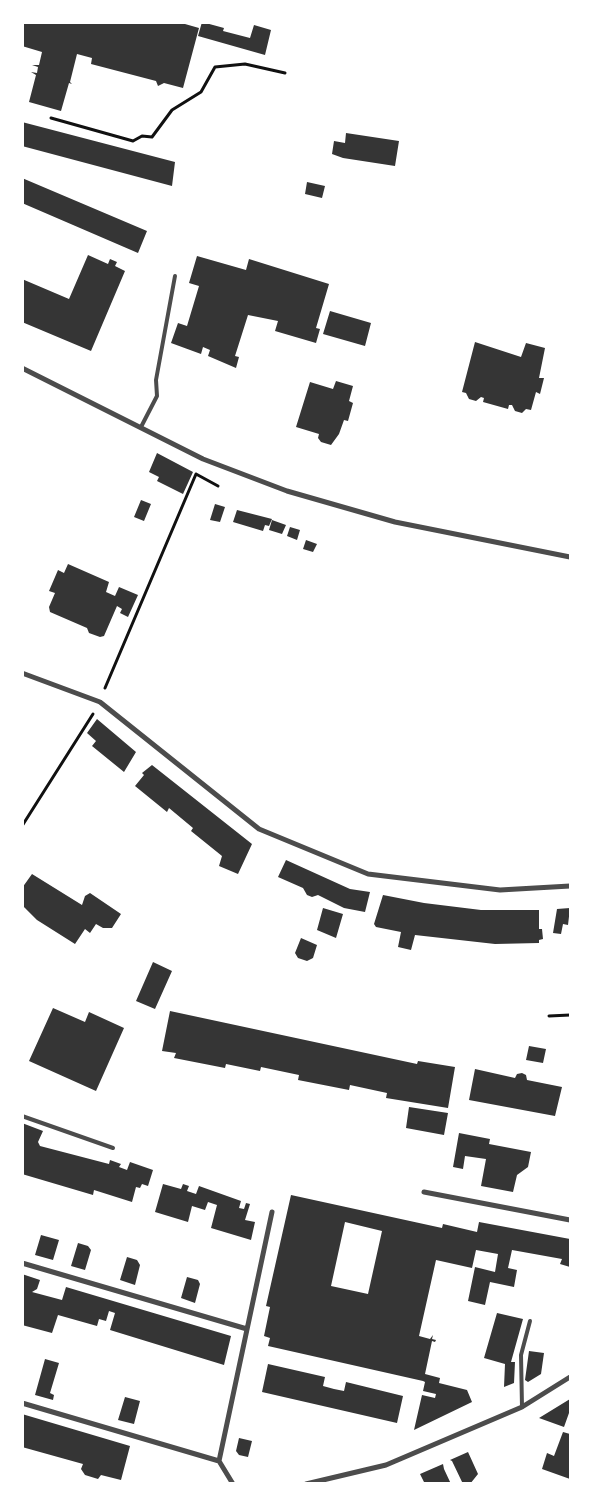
<!DOCTYPE html>
<style>
body{margin:0}
#map{position:relative;width:593px;height:1506px;overflow:hidden;background:#fff;font-family:Ubuntu,sans-serif}
canvas{display:block}
.frame{position:absolute;inset:0;border:24px solid #fff;pointer-events:none}
</style>
<div id="map">
<canvas width="593" height="1506"></canvas>
<div class="frame"></div>
</div>
<script>
const context = document.querySelector('canvas').getContext('2d');
context.lineJoin = 'round';
function paint(path, color) { context.fillStyle = color; context.fill(path, 'evenodd'); }
const toPath = rows => new Path2D(rows.map(r => 'M' + r).join(''));
function trace(path, color, width, dash) { context.strokeStyle = color; context.lineWidth = width; context.lineCap = dash ? 'butt' : 'round'; context.setLineDash(dash || []); context.stroke(path); }
paint(toPath([
 [22,22,102,24,105,22,178,22,199,28,183,88,164,83,158,86,156,81,91,64,92,58,77,54,70,82,72,84,69,83,61,111,29,102,36,75,31,72,37,73,38,67,32,65,39,65,42,52,22,46],
 [202,22,224,28,223,31,250,38,254,25,271,30,265,55,198,36],
 [22,122,175,162,172,186,22,146],
 [346,133,399,141,395,166,343,158,332,154,334,141,345,143],
 [22,178,147,231,138,253,22,203],
 [307,182,325,186,322,198,305,194],
 [88,255,108,264,110,259,117,262,115,266,125,271,91,351,22,322,22,279,69,299],
 [197,256,246,270,249,259,329,284,316,328,320,329,316,343,275,331,278,321,248,315,235,356,239,357,236,368,208,356,210,350,203,347,201,354,171,343,178,323,187,326,199,286,189,283],
 [330,311,371,323,365,346,323,334],
 [475,342,521,357,526,343,545,348,539,378,544,378,540,394,536,392,531,410,526,409,522,413,515,411,512,405,509,405,508,409,483,402,484,398,481,397,476,401,469,399,466,393,462,392],
 [336,381,353,386,349,401,353,403,348,421,344,420,339,434,331,445,321,442,318,438,319,434,296,427,310,382,333,389],
 [157,453,193,472,183,494,157,481,159,477,149,472],
 [141,500,151,504,144,521,134,517],
 [215,504,225,507,220,522,210,520],
 [237,510,272,519,269,526,265,525,263,531,233,522],
 [272,520,286,525,282,534,269,530],
 [290,527,300,530,297,540,287,536],
 [306,540,317,544,313,552,303,549],
 [68,564,109,582,106,592,115,596,119,587,138,595,128,617,120,613,122,609,117,606,104,636,100,637,89,633,87,628,50,612,49,607,55,593,49,591,58,570,64,573],
 [97,719,136,752,124,772,92,746,96,741,87,733],
 [152,765,252,844,238,874,219,866,222,856,191,831,193,828,169,808,167,812,135,786,144,775,142,773],
 [286,860,350,889,370,892,365,912,344,908,318,895,312,897,307,895,303,888,278,877],
 [32,874,82,905,85,896,90,893,121,914,112,928,103,928,96,924,90,933,85,929,75,944,37,920,22,905,22,888],
 [383,895,424,903,481,910,539,910,539,929,542,929,543,939,539,940,539,943,495,944,415,935,411,950,398,947,401,932,376,927,374,924],
 [323,908,343,914,336,938,317,930],
 [570,908,568,925,563,924,561,934,553,933,557,909],
 [301,938,317,945,313,958,307,961,298,958,295,953],
 [153,962,172,971,155,1009,136,1001],
 [53,1008,85,1022,89,1012,124,1028,96,1091,29,1061],
 [170,1011,417,1064,418,1061,455,1067,448,1108,386,1098,387,1093,350,1085,349,1090,298,1080,299,1075,261,1067,260,1071,226,1064,225,1068,174,1058,176,1053,162,1051],
 [529,1046,546,1049,543,1063,526,1060],
 [475,1069,515,1078,517,1074,522,1073,526,1075,527,1080,562,1087,555,1116,469,1100],
 [409,1107,448,1113,444,1135,406,1128],
 [22,1123,43,1131,38,1142,40,1146,109,1164,110,1160,121,1164,119,1167,127,1170,130,1162,153,1170,148,1186,142,1184,140,1188,136,1187,132,1202,94,1190,93,1195,22,1174],
 [459,1133,490,1139,489,1144,531,1152,528,1167,517,1175,513,1192,481,1186,486,1159,465,1156,463,1169,453,1167],
 [163,1184,181,1189,183,1184,189,1186,187,1191,196,1194,199,1186,241,1201,239,1208,244,1209,246,1203,250,1204,245,1220,255,1222,251,1240,211,1228,217,1205,208,1202,205,1210,192,1206,188,1222,155,1212],
 [291,1195,442,1228,443,1224,477,1232,479,1222,570,1239,570,1267,560,1264,562,1259,512,1250,508,1268,517,1270,514,1287,490,1282,485,1305,468,1301,475,1267,495,1272,498,1254,476,1250,472,1268,436,1260,419,1336,430,1339,433,1335,432,1339,436,1340,435,1342,432,1341,425,1374,440,1378,439,1383,467,1390,472,1402,414,1430,422,1395,435,1398,436,1394,423,1391,425,1382,423,1381,268,1346,270,1338,264,1336,270,1307,266,1306],
 [345,1222,382,1231,368,1294,331,1286],
 [41,1235,59,1240,53,1260,35,1255],
 [78,1243,88,1246,91,1250,85,1270,71,1266],
 [127,1257,137,1260,140,1265,135,1285,120,1280],
 [22,1274,40,1280,37,1289,32,1292,62,1300,66,1287,231,1336,224,1365,110,1330,115,1313,109,1311,106,1321,99,1319,97,1326,58,1315,52,1333,22,1325],
 [187,1277,198,1280,200,1284,195,1303,181,1298],
 [497,1313,523,1319,511,1362,515,1362,514,1383,504,1387,505,1364,484,1358],
 [529,1351,544,1353,541,1374,528,1382,525,1380],
 [45,1359,59,1363,50,1393,54,1395,53,1400,35,1395],
 [268,1364,325,1377,323,1386,334,1389,344,1391,346,1382,403,1396,397,1423,262,1392],
 [125,1397,140,1401,134,1424,118,1420],
 [570,1399,570,1414,569,1413,564,1427,539,1418],
 [22,1414,130,1446,121,1480,101,1475,98,1479,85,1475,81,1469,83,1464,22,1447],
 [563,1432,570,1434,570,1479,542,1469,547,1453,554,1456],
 [239,1438,252,1441,248,1457,239,1455,236,1451],
 [468,1452,478,1474,470,1484,463,1484,452,1461,450,1460],
 [443,1464,444,1469,451,1484,425,1484,420,1474]
]), '#353535');
trace(toPath([
 [51,118,133,141,142,136,152,137,172,110,201,92,215,67,245,64,285,73],
 [105,688,196,474,218,486],
 [22,826,93,714],
 [549,1016,570,1015]
]), '#111', 3);
trace(toPath([
 [141,427,157,396,156,380,175,276],
 [22,1116,113,1148],
 [522,1407,521,1355,530,1321]
]), '#4c4c4c', 4);
trace(toPath([
 [22,368,203,459,287,491,395,522,570,557],
 [22,673,100,702,259,829,368,874,500,890,570,886],
 [424,1192,570,1220],
 [22,1263,247,1329],
 [22,1403,219,1461],
 [233,1484,219,1461,272,1212],
 [306,1484,386,1465,522,1407,570,1377]
]), '#4c4c4c', 5);
</script>
